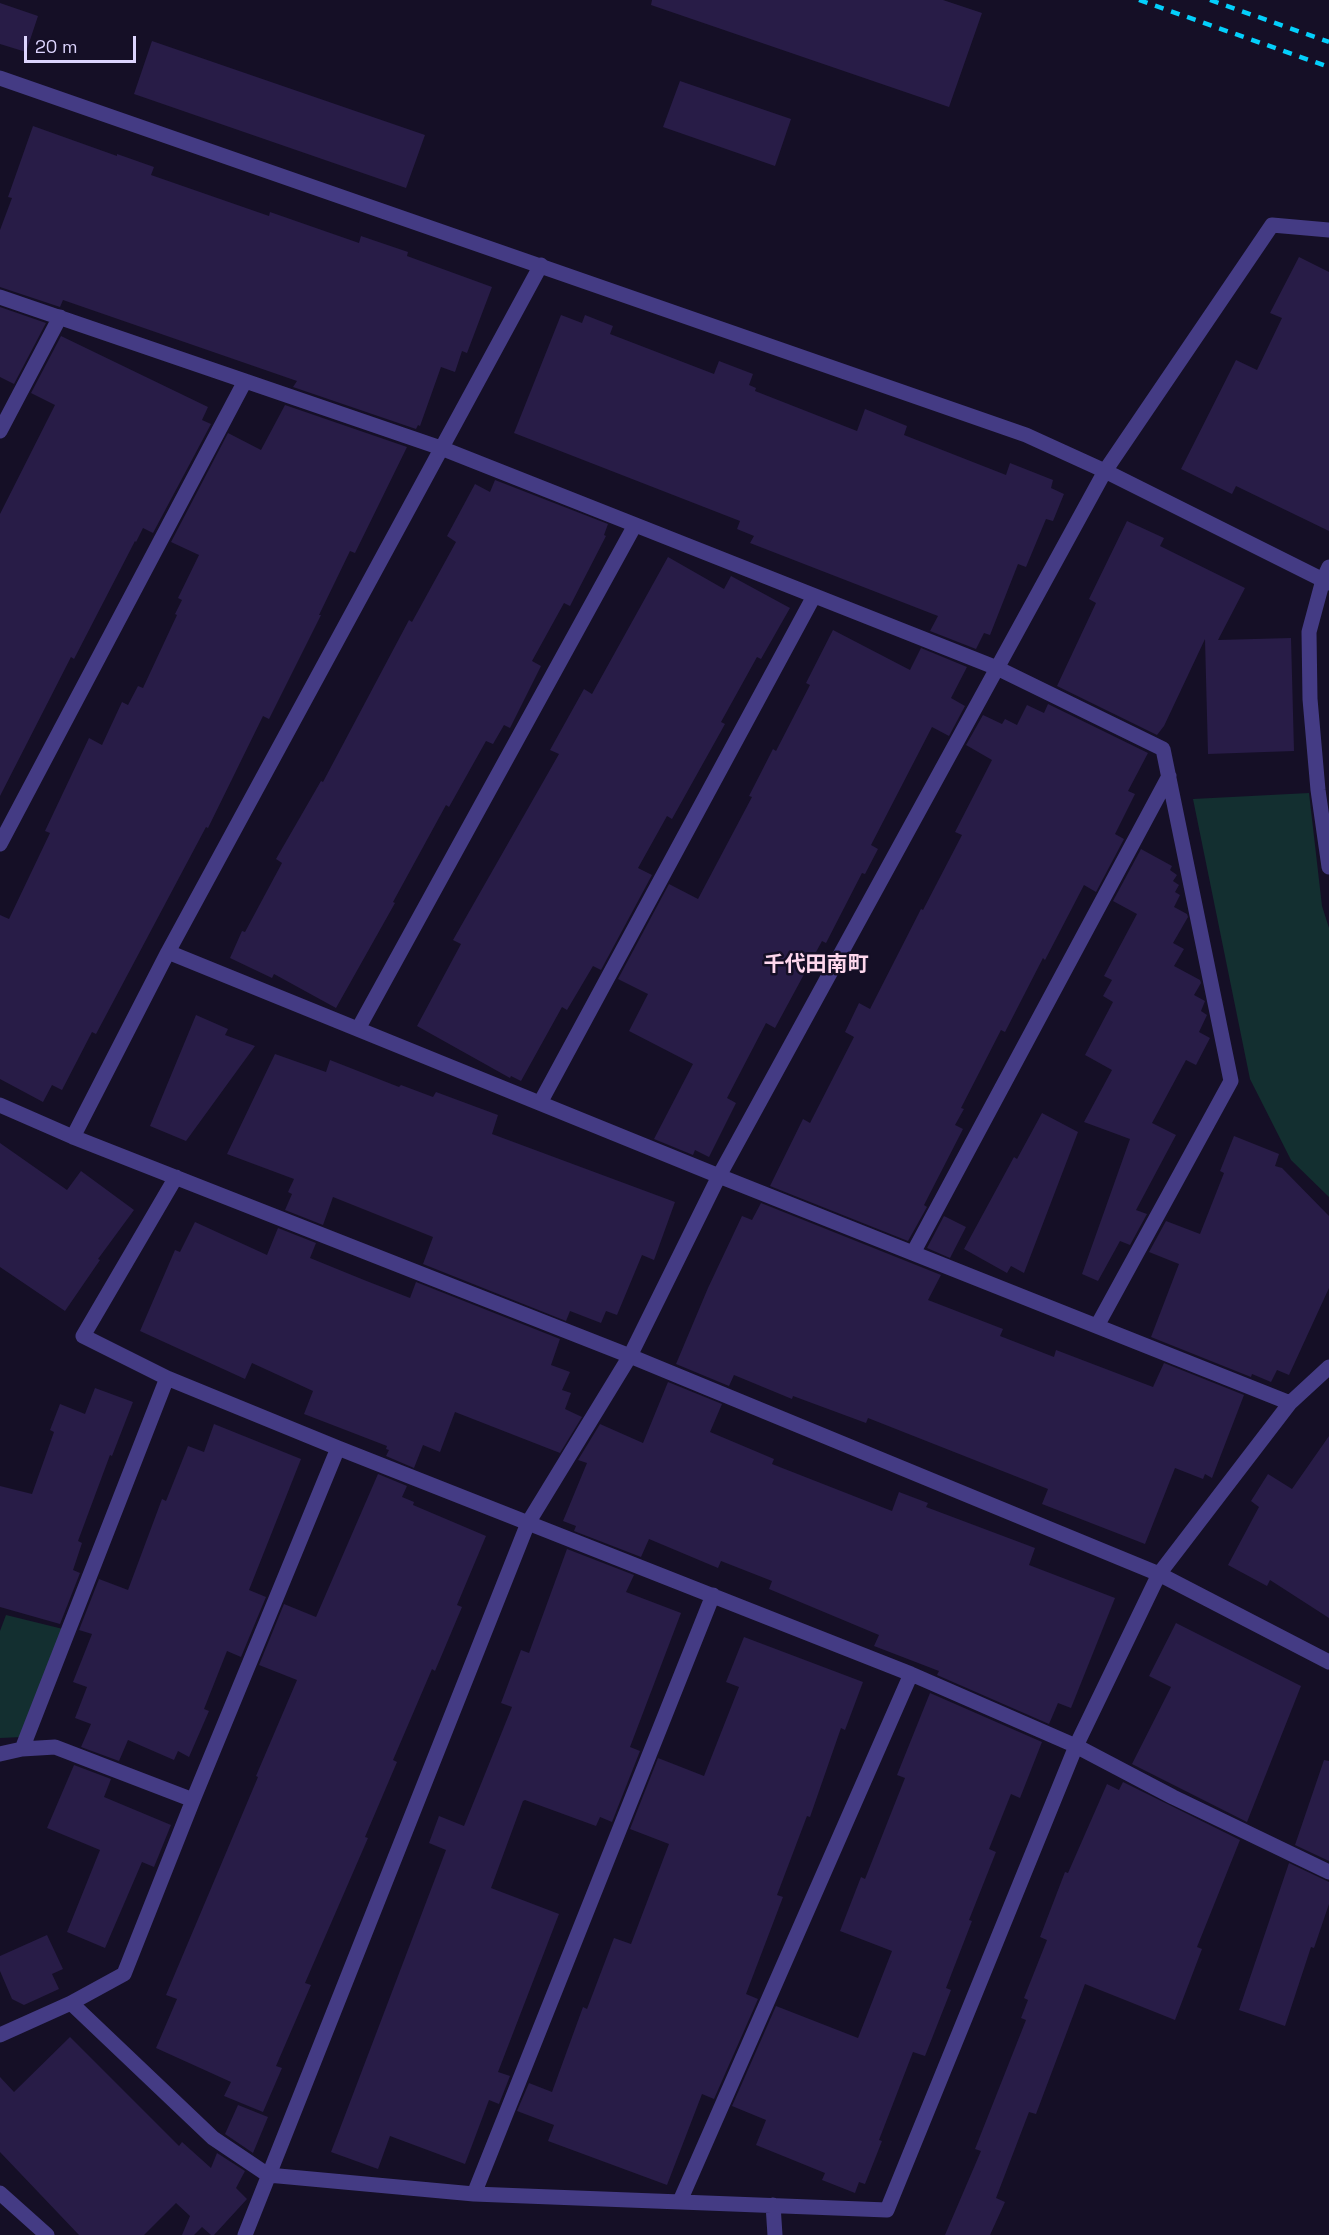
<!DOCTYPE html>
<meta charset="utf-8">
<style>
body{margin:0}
#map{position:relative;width:1329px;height:2235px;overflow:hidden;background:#150f26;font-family:"Space Grotesk",sans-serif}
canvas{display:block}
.scale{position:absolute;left:24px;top:36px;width:112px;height:27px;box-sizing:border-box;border:3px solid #ddd5fe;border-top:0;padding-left:8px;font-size:18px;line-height:21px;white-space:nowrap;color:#ddd5fe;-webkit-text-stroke:4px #150f26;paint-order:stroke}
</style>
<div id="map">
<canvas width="1329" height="2235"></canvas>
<div class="scale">20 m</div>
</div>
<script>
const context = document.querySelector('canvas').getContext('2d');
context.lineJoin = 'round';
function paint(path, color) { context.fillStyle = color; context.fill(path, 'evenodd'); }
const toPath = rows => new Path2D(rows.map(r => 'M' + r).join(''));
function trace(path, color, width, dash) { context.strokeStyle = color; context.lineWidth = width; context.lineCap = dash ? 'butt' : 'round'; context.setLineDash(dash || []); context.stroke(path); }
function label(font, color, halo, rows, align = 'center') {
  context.font = font + ' "Space Grotesk","Noto Sans JP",sans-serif'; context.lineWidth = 5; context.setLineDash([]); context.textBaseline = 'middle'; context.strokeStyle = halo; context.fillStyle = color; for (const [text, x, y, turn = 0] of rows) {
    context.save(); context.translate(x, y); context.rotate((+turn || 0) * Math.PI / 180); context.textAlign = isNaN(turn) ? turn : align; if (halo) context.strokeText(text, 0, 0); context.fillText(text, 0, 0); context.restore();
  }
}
paint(toPath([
 [1309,793,1322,906,1329,928,1329,1197,1291,1160,1250,1079,1193,799],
 [6,1615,63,1629,22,1737,0,1738,0,1631]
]), '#132f30');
paint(toPath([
 [652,0,943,0,982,13,949,107,651,5],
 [0,3,38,16,26,52,0,44],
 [152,41,425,135,406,188,134,94],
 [680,81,791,119,775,166,663,127],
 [33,126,117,156,117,154,154,167,151,175,269,216,270,212,359,243,361,236,408,252,407,256,492,287,467,353,462,351,455,372,441,367,420,426,418,425,416,429,293,387,297,381,63,300,60,307,0,287,0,230,12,198,8,197],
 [1299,257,1329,272,1329,531,1236,486,1232,494,1181,469,1236,360,1257,370,1282,318,1270,313],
 [0,307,46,323,14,384,0,377],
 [561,315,582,323,585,315,613,326,610,334,714,374,719,361,753,374,749,385,756,388,755,391,857,431,865,409,907,426,904,435,1006,475,1010,463,1053,480,1051,488,1064,494,1053,521,1046,519,1026,567,1018,564,990,635,984,633,976,649,930,631,938,616,750,543,754,536,737,529,740,521,514,433],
 [61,336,208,407,202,420,211,424,153,533,143,528,136,542,135,541,74,659,71,657,0,796,0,514,55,405,31,393],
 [285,405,407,447,355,553,350,551,319,615,321,615,269,719,263,716,208,828,206,827,96,1034,92,1032,62,1090,52,1085,43,1102,0,1079,0,915,9,919,50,833,45,831,89,738,102,745,122,702,128,705,138,686,143,688,177,615,175,614,182,600,178,598,199,555,171,542,228,433,261,450],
 [495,480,608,524,604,535,606,536,570,606,564,603,532,661,541,666,510,728,504,725,493,744,486,741,449,807,446,805,393,902,395,903,336,1008,274,974,272,978,230,958,242,931,245,932,282,863,276,859,321,781,323,782,409,620,412,622,456,542,447,536,475,484,490,492],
 [1127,521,1164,538,1160,546,1245,588,1218,640,1291,638,1294,751,1208,754,1205,639,1164,726,1157,735,1057,686,1096,603,1089,599],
 [668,557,724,589,731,576,790,608,761,659,757,657,721,722,725,724,672,819,667,816,638,868,652,875,601,970,593,966,567,1010,562,1007,521,1081,511,1076,510,1078,417,1026,461,944,453,940,559,754,550,750,584,689,592,694],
 [833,630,910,670,921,648,967,667,951,698,965,706,949,736,932,727,871,845,878,849,865,874,862,873,826,943,822,941,775,1028,766,1023,727,1098,736,1103,709,1157,695,1150,693,1155,654,1139,693,1064,629,1031,648,994,618,979,669,884,698,899,752,797,749,796,773,749,776,751,810,685,806,683],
 [1048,704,1148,753,1128,791,1135,794,1115,834,1124,839,1096,892,1084,885,1045,960,1043,958,1005,1032,1001,1030,961,1108,964,1109,955,1125,963,1129,924,1205,927,1207,908,1241,770,1186,803,1119,810,1123,854,1037,845,1032,859,1003,870,1009,921,909,923,910,962,835,955,832,992,760,966,745,983,715,1002,724,1005,719,1017,725,1027,705,1044,713],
 [1141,849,1172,866,1170,870,1177,875,1173,881,1179,885,1175,892,1180,895,1174,907,1187,914,1188,917,1173,943,1184,949,1174,966,1200,980,1201,983,1194,995,1205,1001,1201,1011,1207,1015,1199,1032,1210,1038,1196,1065,1186,1060,1152,1123,1176,1135,1136,1210,1147,1214,1130,1245,1120,1241,1098,1281,1082,1274,1130,1139,1084,1122,1112,1070,1085,1055,1113,1002,1103,996,1112,980,1104,976,1137,914,1113,901],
 [196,1015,228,1029,225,1035,255,1046,186,1141,150,1126],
 [275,1054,326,1072,330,1060,399,1087,401,1085,433,1097,436,1092,498,1115,492,1134,675,1202,654,1260,642,1255,617,1315,606,1311,601,1323,570,1311,566,1321,423,1264,433,1237,333,1197,323,1225,285,1210,292,1194,288,1192,294,1179,227,1154],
 [1042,1113,1078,1132,1024,1273,1011,1266,1007,1273,964,1249,1014,1157,1017,1159],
 [1234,1136,1279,1154,1275,1166,1282,1168,1329,1216,1329,1288,1289,1375,1277,1370,1271,1382,1252,1374,1251,1377,1151,1337,1179,1264,1149,1252,1166,1221,1200,1234,1224,1173,1220,1171],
 [0,1143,67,1190,81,1171,134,1210,98,1259,100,1260,65,1311,0,1267],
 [761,1203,941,1275,928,1300,1003,1329,1000,1336,1054,1357,1056,1350,1153,1387,1164,1363,1244,1395,1212,1478,1205,1474,1203,1479,1175,1468,1145,1544,1042,1504,1048,1489,868,1418,866,1423,793,1396,792,1399,734,1375,729,1386,676,1364,708,1288,742,1216,752,1220],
 [944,1216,966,1227,950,1258,927,1248],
 [195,1222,267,1255,278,1228,316,1243,310,1258,364,1280,410,1298,416,1282,560,1339,551,1365,570,1372,562,1390,571,1393,565,1409,582,1417,560,1453,455,1412,440,1452,423,1445,414,1468,386,1456,389,1450,386,1449,387,1446,304,1414,313,1391,252,1363,245,1379,140,1331,175,1250,180,1252],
 [668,1382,722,1404,710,1432,774,1459,772,1464,892,1511,899,1492,928,1503,926,1507,1035,1548,1029,1565,1115,1598,1071,1708,1058,1703,1049,1724,937,1675,939,1671,874,1646,879,1635,769,1589,772,1581,721,1561,718,1568,649,1539,641,1557,574,1531,576,1526,563,1521,587,1463,578,1460,600,1424,643,1443],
 [95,1388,133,1402,112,1456,110,1455,78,1541,82,1543,73,1570,80,1573,60,1624,0,1607,0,1486,32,1494,54,1432,50,1430,60,1404,85,1414],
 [214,1424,301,1459,249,1590,266,1597,241,1657,227,1651,204,1709,209,1711,189,1757,178,1751,174,1760,128,1740,119,1761,81,1747,91,1724,75,1718,87,1687,73,1682,92,1634,79,1630,99,1579,128,1590,162,1499,166,1501,188,1446,204,1452],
 [1329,1436,1329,1618,1270,1580,1267,1586,1228,1565,1259,1507,1251,1501,1268,1474,1292,1489],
 [378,1474,407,1486,402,1497,414,1502,413,1505,486,1536,457,1605,462,1607,435,1671,432,1669,393,1760,397,1762,365,1837,368,1838,305,1983,311,1985,276,2066,282,2068,263,2112,224,2096,231,2082,156,2048,177,1999,166,1995,258,1777,256,1776,297,1680,259,1665,284,1604,316,1617],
 [567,1549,634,1575,626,1592,681,1613,630,1747,640,1751,612,1822,600,1817,596,1826,525,1800,523,1801,491,1888,559,1914,498,2072,510,2076,499,2104,489,2100,465,2164,390,2136,378,2169,331,2152,446,1850,429,1843,439,1816,464,1826,512,1707,501,1703,521,1650,529,1653],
 [1176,1623,1301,1686,1247,1822,1132,1764,1171,1687,1149,1676],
 [744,1637,863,1682,845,1730,841,1728,810,1817,807,1816,777,1895,783,1897,746,1994,758,1999,714,2099,702,2094,667,2185,548,2141,554,2125,517,2111,529,2083,552,2092,583,2007,587,2009,614,1938,631,1944,669,1844,630,1829,658,1758,704,1776,739,1687,726,1682],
 [930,1693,1042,1742,1020,1798,1011,1794,989,1849,996,1852,969,1920,972,1921,946,1988,951,1990,925,2056,913,2052,879,2140,882,2141,865,2184,859,2182,855,2193,822,2180,825,2173,756,2145,766,2120,732,2106,776,2006,858,2038,892,1951,840,1931,861,1877,865,1879,905,1778,897,1775],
 [1324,1760,1329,1761,1329,1861,1295,1845],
 [74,1765,111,1779,104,1797,171,1825,154,1867,142,1862,105,1948,67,1932,100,1850,47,1828],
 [1123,1782,1240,1840,1197,1947,1202,1949,1175,2020,1085,1984,1036,2114,1029,2112,996,2198,1005,2202,990,2235,945,2235,981,2151,975,2149,1026,2020,1021,2018,1028,2000,1024,1998,1047,1940,1040,1937,1065,1872,1068,1873,1107,1784,1119,1790],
 [1289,1863,1329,1882,1329,1904,1314,1948,1311,1947,1285,2026,1239,2010],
 [47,1935,63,1969,52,1974,59,1989,24,2005,12,1999,0,1971,0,1956],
 [70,2037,179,2146,182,2142,211,2168,217,2153,245,2171,236,2188,247,2199,214,2235,211,2235,202,2227,194,2235,182,2235,190,2216,176,2203,144,2235,79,2235,0,2152,0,2077,14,2092],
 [238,2105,268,2117,253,2153,225,2134]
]), '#281c47');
trace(toPath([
 [0,78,1026,435,1105,471,1329,583],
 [0,297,441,448,997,668,1163,749,1231,1081,1097,1326],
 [0,431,60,317],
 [1329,567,1323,580,1309,632,1310,699,1318,790,1329,867],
 [0,844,245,381],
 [168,952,719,1176,1290,1403],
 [358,1029,635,525],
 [540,1103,814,596],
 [0,1105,73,1137,630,1356,1159,1574,1329,1662],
 [73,1137,168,952,541,265],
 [176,1177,83,1336,167,1378,338,1448,911,1674,1076,1746,1173,1797,1329,1872],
 [913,1253,1169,776],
 [22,1749,167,1378],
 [0,1754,22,1749,55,1747,193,1800,124,1974,71,2003,213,2138,268,2175,474,2194,887,2210,1076,1746,1159,1574,1290,1403,1329,1367],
 [193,1800,338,1448],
 [0,2035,71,2003],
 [0,2193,47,2235],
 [474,2194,713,1595],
 [680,2201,911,1674],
 [773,2205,775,2235],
 [245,2235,528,1523,630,1356,719,1176,1105,471,1272,225,1329,230]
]), '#443b84', 15);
trace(toPath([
 [1139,0,1329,67],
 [1210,0,1329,42]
]), '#04cffb', 4.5, [9, 8]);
label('bold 21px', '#fed7ed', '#150f26', [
 ["千代田南町",816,965]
]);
</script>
